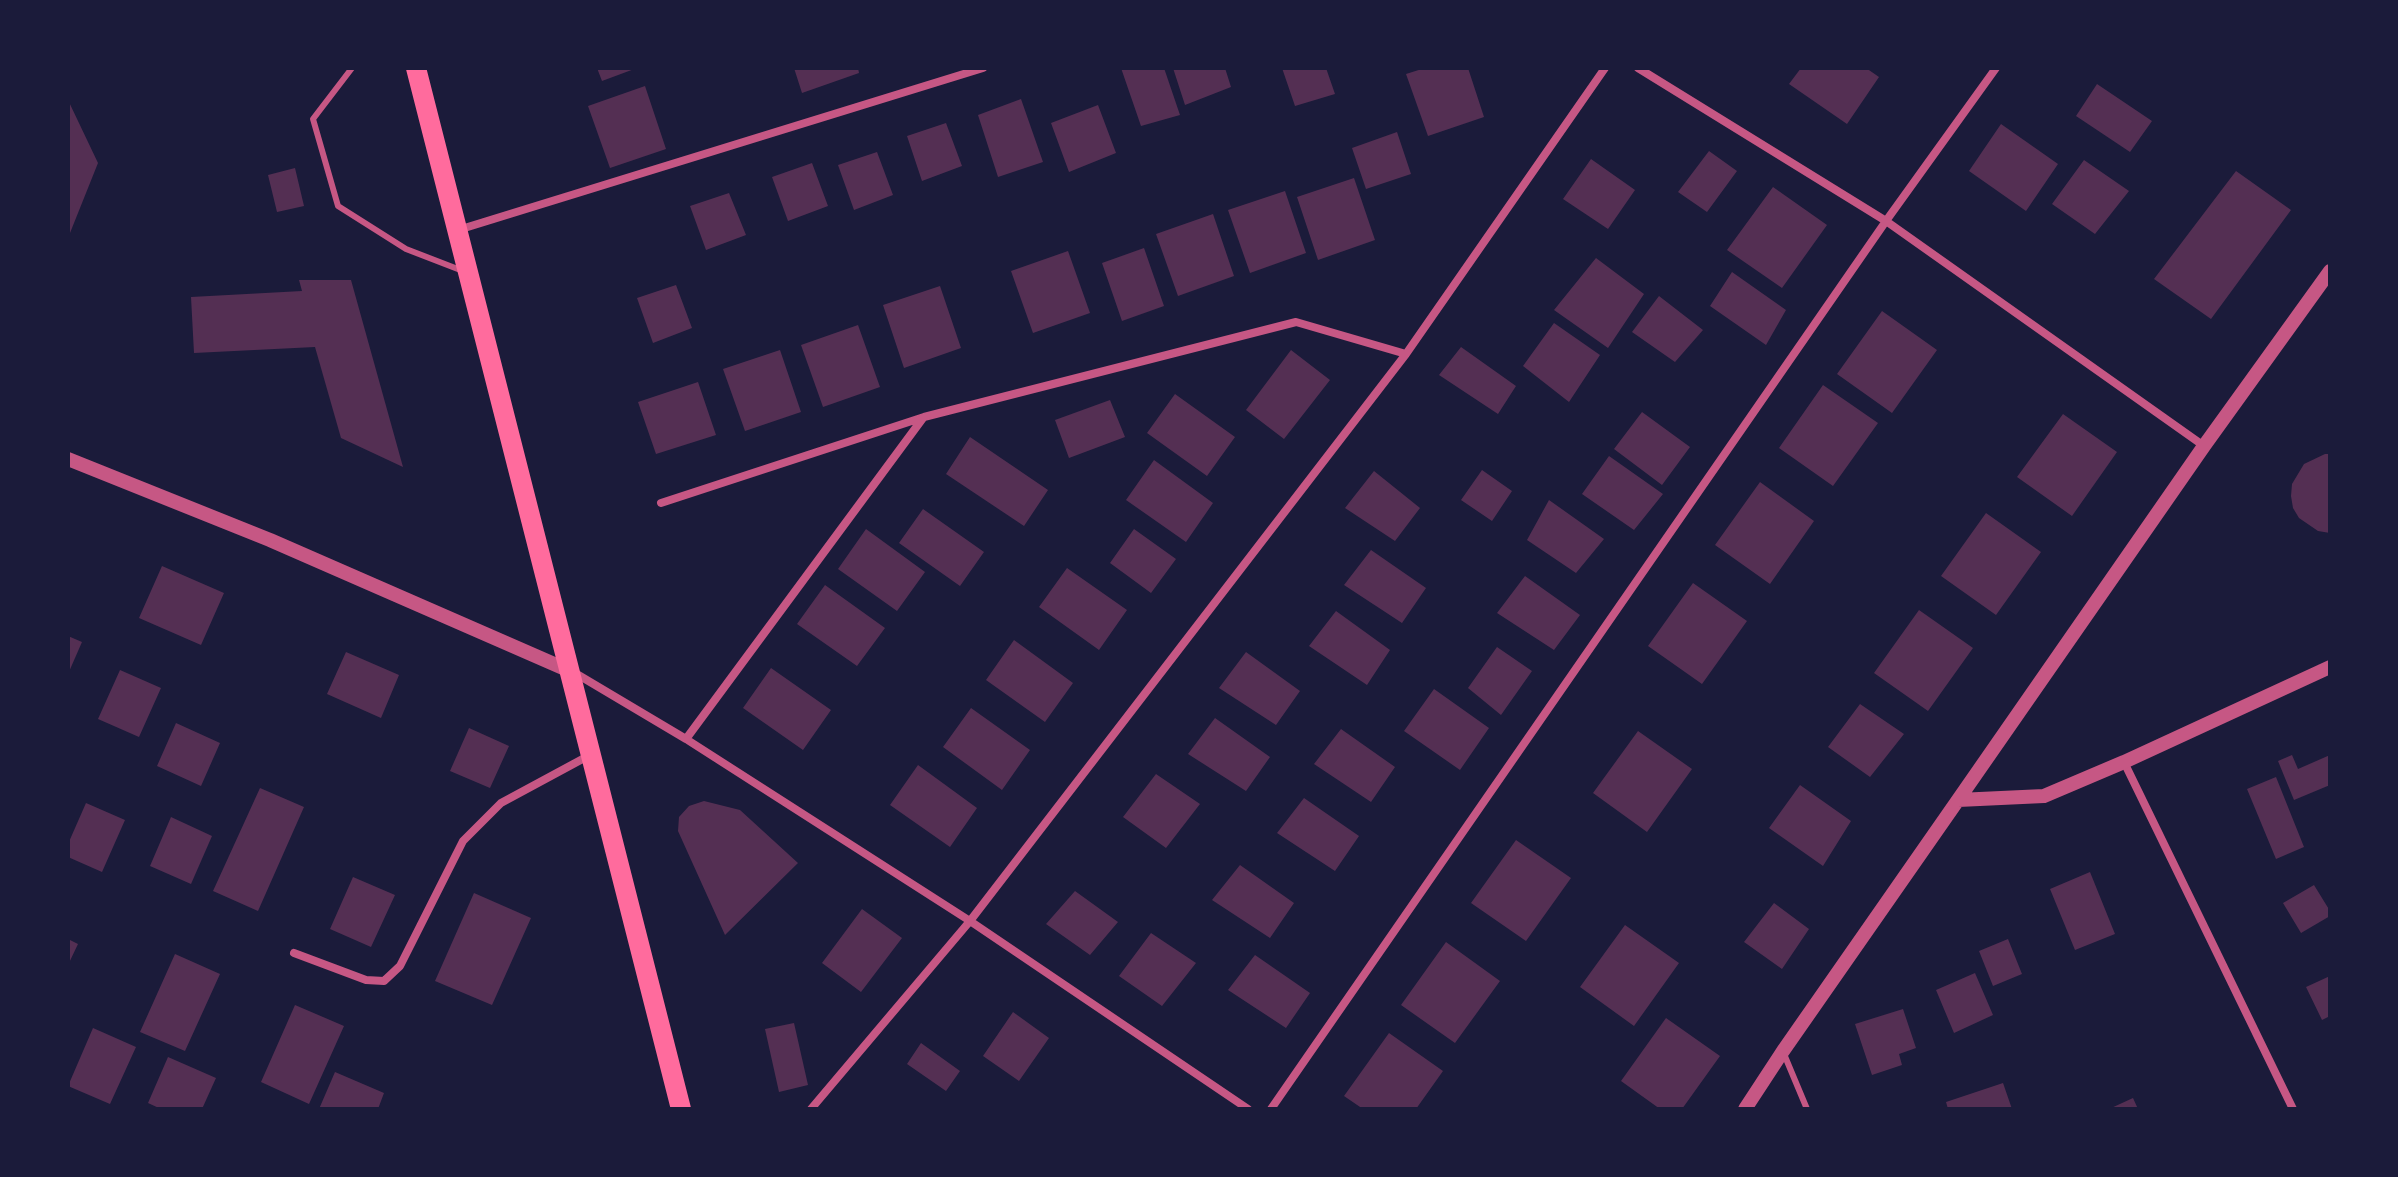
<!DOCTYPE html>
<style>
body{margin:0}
#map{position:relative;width:2398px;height:1177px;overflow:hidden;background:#1b1b3a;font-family:"Source Sans 3",sans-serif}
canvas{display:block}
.frame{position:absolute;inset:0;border:70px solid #1b1b3a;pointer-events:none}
</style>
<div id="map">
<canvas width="2398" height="1177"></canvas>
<div class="frame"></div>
</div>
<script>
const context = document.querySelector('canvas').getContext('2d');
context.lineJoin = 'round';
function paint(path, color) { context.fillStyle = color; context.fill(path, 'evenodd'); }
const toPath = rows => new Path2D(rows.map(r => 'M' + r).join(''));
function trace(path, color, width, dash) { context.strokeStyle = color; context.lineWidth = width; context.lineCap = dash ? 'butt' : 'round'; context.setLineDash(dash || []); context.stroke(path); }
paint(toPath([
 [597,68,637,68,602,81],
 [794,68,858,68,859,73,802,93],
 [1121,68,1164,68,1180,115,1141,126],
 [1173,68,1225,68,1231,87,1185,105],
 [1282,68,1326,68,1335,94,1295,106],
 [1425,68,1468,68,1484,117,1428,136,1406,74],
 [1801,68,1866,68,1879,77,1847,124,1789,84],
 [2097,84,2152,121,2130,152,2076,116],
 [645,86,666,149,610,168,588,106],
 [1021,99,1043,162,998,177,978,115],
 [68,100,98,163,68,238],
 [1098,105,1116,153,1069,172,1051,123],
 [946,123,962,166,922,181,907,136],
 [2001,124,2058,164,2026,211,1969,171],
 [1397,132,1411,174,1366,189,1352,148],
 [1709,151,1737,171,1707,212,1678,192],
 [877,152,893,195,854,210,838,165],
 [1591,159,1635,190,1608,229,1563,199],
 [2084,160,2129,191,2095,234,2052,204],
 [812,163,828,206,788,221,772,177],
 [295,168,304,206,277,212,268,175],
 [2236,171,2291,210,2211,319,2154,279],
 [1354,178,1375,240,1318,260,1297,197],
 [1773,187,1827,225,1782,288,1727,250],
 [1285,191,1306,253,1250,273,1228,210],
 [729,193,746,235,706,250,690,206],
 [1213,214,1234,276,1178,296,1156,234],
 [1144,248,1164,306,1122,321,1102,263],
 [1068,251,1090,313,1033,333,1011,271],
 [1596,258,1644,294,1608,348,1554,310],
 [1732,272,1786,310,1766,345,1710,306],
 [299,280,351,280,403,467,341,438,315,347,194,353,191,297,302,291],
 [676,285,692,328,653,343,637,298],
 [940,286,961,348,904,368,883,305],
 [1659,296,1703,330,1675,362,1632,332],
 [1882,311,1937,350,1892,413,1837,374],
 [1554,323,1600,355,1569,402,1523,366],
 [858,325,880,387,823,407,801,345],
 [1461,347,1516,386,1498,414,1439,375],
 [780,350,801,412,745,431,723,369],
 [1291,350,1330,380,1284,439,1246,410],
 [698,382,716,435,656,454,638,402],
 [1823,385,1878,423,1833,486,1779,448],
 [1175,394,1235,437,1207,476,1147,433],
 [1110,400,1125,437,1069,458,1055,420],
 [1642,412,1690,447,1662,485,1614,449],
 [2063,414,2117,452,2072,516,2017,477],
 [970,437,1048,490,1024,526,946,474],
 [2325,454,2330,454,2330,533,2318,531,2299,518,2293,508,2291,496,2292,484,2304,464],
 [1609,456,1663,494,1634,530,1582,494],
 [1154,460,1213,503,1186,542,1126,500],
 [1482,470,1512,491,1492,521,1461,500],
 [1374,471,1420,508,1395,541,1345,508],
 [1760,482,1814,521,1770,584,1715,545],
 [1549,500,1604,539,1576,573,1527,540],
 [923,509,984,552,960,586,899,543],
 [1986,513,2041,552,1996,615,1941,576],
 [866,529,925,572,897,611,838,569],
 [1134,529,1176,559,1151,593,1110,563],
 [1371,550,1426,588,1402,623,1344,585],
 [162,566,224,593,201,645,139,618],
 [1067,568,1127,610,1099,650,1039,607],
 [1525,576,1580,615,1554,650,1497,613],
 [1693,583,1747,621,1702,684,1648,646],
 [825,585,885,628,857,666,797,624],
 [1919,610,1973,648,1928,711,1874,673],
 [1336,611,1390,650,1367,685,1309,646],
 [68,636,82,642,68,674],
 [1014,640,1073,683,1045,722,986,680],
 [1497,647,1532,671,1501,715,1468,688],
 [346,652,399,675,381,718,327,694],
 [1246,652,1300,691,1276,725,1219,688],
 [771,668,831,710,803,750,743,708],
 [120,670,161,688,139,737,98,719],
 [1434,689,1489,728,1460,770,1404,731],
 [1860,704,1904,734,1870,777,1828,747],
 [971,708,1030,750,1002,790,943,747],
 [1215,718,1270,757,1246,791,1188,754],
 [176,723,220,743,201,786,157,766],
 [469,728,509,746,490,788,450,771],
 [1341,729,1395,767,1371,802,1314,764],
 [1638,731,1692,769,1647,832,1593,793],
 [2292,755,2298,769,2330,755,2330,785,2294,800,2278,761],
 [918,765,977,808,950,847,890,805],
 [1156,774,1200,804,1166,848,1123,817],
 [2276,777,2304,847,2276,859,2247,789],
 [1800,785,1851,821,1823,866,1769,828],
 [260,788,304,807,258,911,213,891],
 [1304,798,1359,836,1335,871,1277,833],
 [704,801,740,810,798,863,725,935,678,831,679,817,689,806],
 [86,803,125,820,102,872,68,857,68,844],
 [171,817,212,836,191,884,150,866],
 [1516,840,1571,878,1526,941,1471,903],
 [1240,865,1294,903,1270,938,1212,900],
 [2090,872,2115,934,2075,950,2050,889],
 [353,877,395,895,371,947,330,929],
 [2314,885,2330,911,2330,916,2301,933,2283,903],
 [1075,891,1118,922,1090,955,1046,924],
 [474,893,531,918,492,1005,435,981],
 [1774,903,1809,929,1782,969,1744,942],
 [862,909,902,938,861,992,822,963],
 [1625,925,1679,963,1634,1026,1580,987],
 [1151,933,1196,963,1162,1006,1119,976],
 [68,939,78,944,68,965],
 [2008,939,2022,974,1993,986,1979,951],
 [1446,942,1500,981,1455,1043,1401,1005],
 [175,954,220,974,185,1051,140,1032],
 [1255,955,1310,993,1286,1028,1228,990],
 [1975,973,1993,1015,1954,1033,1936,990],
 [2330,976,2330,1016,2322,1020,2306,987],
 [295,1005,344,1026,309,1104,261,1082],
 [1903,1009,1916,1048,1899,1054,1902,1065,1872,1075,1855,1024],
 [1013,1012,1049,1038,1019,1081,983,1056],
 [1666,1018,1720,1056,1682,1109,1660,1109,1621,1081],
 [794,1023,808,1085,779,1092,765,1029],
 [93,1028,136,1047,110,1104,68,1086],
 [1389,1033,1443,1071,1416,1109,1363,1109,1344,1096],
 [921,1043,960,1071,946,1091,907,1064],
 [168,1057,216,1078,202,1109,161,1109,148,1103],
 [335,1072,384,1093,378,1109,319,1109],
 [2003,1083,2012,1109,1948,1109,1946,1102],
 [2133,1098,2138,1109,2109,1109]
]), '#542f53');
trace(toPath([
 [352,68,313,119,338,206,406,249,463,271],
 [1784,1054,1807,1109]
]), '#c65784', 6);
trace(toPath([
 [1638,68,1886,221,2204,446],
 [458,230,983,68],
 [661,503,924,417,1296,322,1406,354],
 [575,673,686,739,970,921,1248,1109],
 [686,739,923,418],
 [2124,762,2293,1109],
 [294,953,366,980,384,981,400,966,463,841,501,803,590,755],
 [811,1109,970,921,1406,354,1605,68],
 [1271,1109,1886,221,1996,68]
]), '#c65784', 8);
trace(toPath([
 [68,459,270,540,570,671],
 [1958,800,2044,796,2124,762,2330,667],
 [1745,1109,1783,1051,1958,800,2204,446,2330,271]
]), '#c65784', 14);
trace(toPath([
 [416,68,681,1109]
]), '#ff6b9d', 20);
</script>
